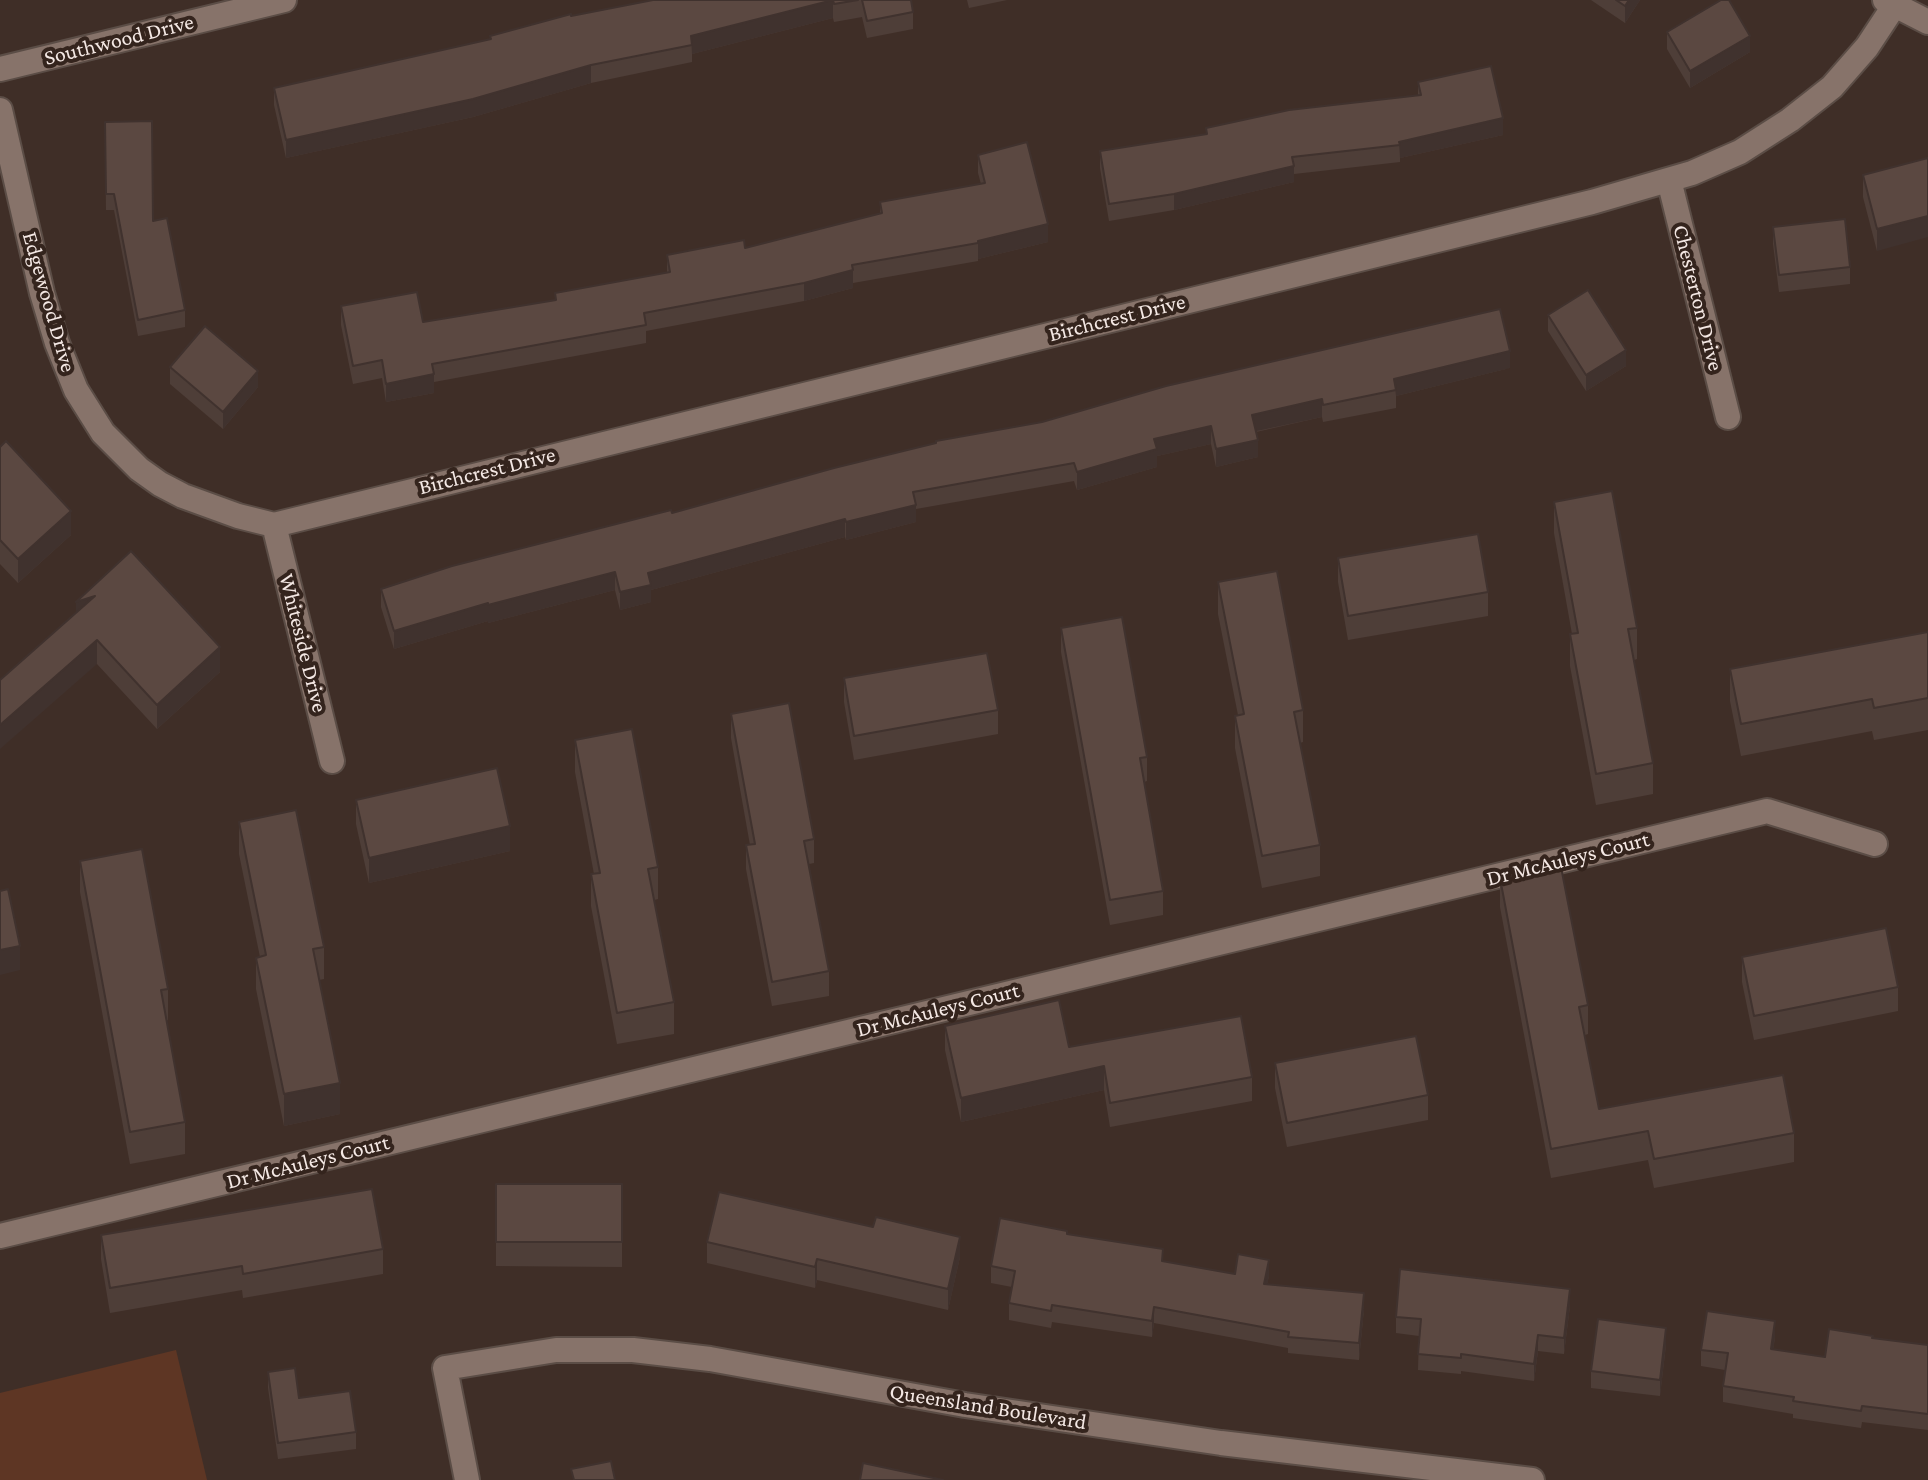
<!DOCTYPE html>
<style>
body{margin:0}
canvas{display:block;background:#3f2e27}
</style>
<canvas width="1928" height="1480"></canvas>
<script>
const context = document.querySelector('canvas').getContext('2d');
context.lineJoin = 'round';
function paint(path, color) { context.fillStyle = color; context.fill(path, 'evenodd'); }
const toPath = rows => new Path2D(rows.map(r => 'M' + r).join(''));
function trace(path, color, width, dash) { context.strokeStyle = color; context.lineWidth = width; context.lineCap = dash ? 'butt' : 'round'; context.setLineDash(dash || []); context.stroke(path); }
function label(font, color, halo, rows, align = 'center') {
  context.font = font + ' "Crimson Pro",serif'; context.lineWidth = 8; context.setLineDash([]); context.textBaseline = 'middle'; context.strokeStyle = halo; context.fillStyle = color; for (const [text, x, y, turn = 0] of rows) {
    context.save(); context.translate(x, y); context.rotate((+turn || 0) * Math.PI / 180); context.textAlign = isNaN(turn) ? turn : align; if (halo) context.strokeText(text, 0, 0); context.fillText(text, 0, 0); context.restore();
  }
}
paint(toPath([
 [176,1350,207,1480,0,1480,0,1393]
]), '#5e3624');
const street = toPath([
 [1885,0,1928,22],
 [0,69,284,0],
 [0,110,42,293,57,343,76,390,103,433,139,469,160,484,183,496,238,516,274,525,1592,202,1692,173,1740,152,1790,120,1832,87,1867,47,1898,0],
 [1669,180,1728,417],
 [274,525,332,761],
 [0,1236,1767,811,1875,844],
 [467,1480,445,1368,556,1350,633,1350,710,1359,965,1405,1221,1443,1532,1480]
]);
trace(street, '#5b4d46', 28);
trace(street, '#87736a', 24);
paint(toPath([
 [653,0,911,0,913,12,913,29,867,38,862,17,834,22,833,18,692,54,692,62,591,83,473,117,286,158,274,105,274,88,490,39,490,36,571,16],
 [967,0,1007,0,969,8],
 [1591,0,1640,0,1625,23],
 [1667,32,1750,52,1690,88,1667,49],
 [1418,82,1503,135,1400,158,1400,162,1294,174,1294,182,1174,210,1109,221,1100,168,1100,151,1206,134,1206,128,1418,96],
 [105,122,153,221,185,310,185,327,138,336,114,210,106,210],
 [978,155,1048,242,978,259,978,261,853,283,853,288,804,301,646,331,646,343,434,382,434,393,386,402,382,378,353,384,341,325,341,306,423,322,555,300,555,293,667,272,667,255,745,248,880,214,880,202,981,184,978,173],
 [1928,158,1877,251,1863,197,1863,175],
 [1773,227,1850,267,1850,284,1779,292,1773,244],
 [1548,315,1626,366,1586,391,1548,331],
 [170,367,258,387,223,429,170,384],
 [1510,368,1396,396,1396,408,1323,422,1322,417,1256,432,1258,457,1216,467,1211,444,1157,456,1157,467,1077,490,1074,481,916,509,916,522,846,540,845,537,651,590,651,602,620,610,615,590,488,623,488,621,394,649,381,607,381,589,672,513],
 [0,447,71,535,18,583,0,564],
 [1554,502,1637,628,1637,659,1634,660,1653,763,1653,794,1596,805,1570,666,1570,634,1572,634,1554,533],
 [1338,558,1488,592,1488,616,1348,640,1338,582],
 [1218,582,1303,710,1303,742,1300,743,1320,845,1320,876,1262,888,1235,748,1235,716,1238,715,1218,614],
 [76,613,220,672,157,729,97,664],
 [1061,628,1147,757,1147,781,1144,782,1163,891,1163,915,1110,925,1061,652],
 [1928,632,1928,730,1874,740,1872,731,1741,756,1730,701,1730,669],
 [844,678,998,710,998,734,854,760,844,702],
 [731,714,814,839,814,863,809,864,829,971,829,996,772,1006,746,869,746,845,750,845,731,738],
 [575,740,658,867,658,899,654,900,674,1002,674,1034,617,1044,591,906,591,874,594,874,575,772],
 [356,800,510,851,369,883,356,824],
 [239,822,324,947,324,979,319,980,340,1114,284,1126,256,989,256,958,260,957,239,854],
 [80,861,168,989,168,1020,166,1021,185,1122,185,1154,130,1164,80,892],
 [1500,878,1588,1005,1588,1034,1585,1035,1599,1109,1794,1133,1794,1162,1654,1188,1648,1160,1551,1178,1500,907],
 [1742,957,1898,987,1898,1011,1754,1040,1742,982],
 [945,1026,1069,1047,1252,1077,1252,1101,1110,1127,1104,1090,961,1122,945,1050],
 [1275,1063,1428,1095,1428,1120,1287,1147,1275,1088],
 [496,1184,622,1184,622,1267,496,1266],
 [1067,1234,1163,1261,1235,1274,1269,1276,1267,1284,1364,1309,1359,1360,1288,1353,1288,1348,1154,1323,1152,1337,1052,1322,1051,1328,1009,1320,1009,1303,1012,1287,991,1283,991,1266],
 [101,1235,383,1249,383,1274,243,1298,242,1290,110,1313,101,1259],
 [707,1242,960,1257,948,1310,817,1280,815,1288,707,1263],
 [1570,1306,1564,1354,1538,1351,1534,1381,1461,1371,1461,1374,1418,1370,1419,1336,1396,1333,1396,1317],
 [1775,1338,1773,1349,1825,1357,1873,1338,1928,1345,1928,1430,1862,1422,1861,1428,1793,1418,1793,1414,1723,1402,1723,1386,1725,1370,1701,1366,1701,1350],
 [1666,1345,1660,1396,1591,1388,1591,1371],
 [268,1372,299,1398,356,1432,356,1449,278,1459,268,1388]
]), '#4e3e38');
paint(toPath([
 [833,0,833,18,692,54,691,36],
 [1629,0,1640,0,1625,23,1625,6],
 [1750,36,1750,52,1690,88,1690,71],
 [591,65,591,83,473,117,286,158,286,140],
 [1503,118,1503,135,1400,158,1399,142],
 [1294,166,1294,182,1174,210,1174,194],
 [1928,216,1928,237,1877,251,1877,229],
 [1048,224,1048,242,978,259,978,241],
 [853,270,853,288,804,301,804,283],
 [1626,350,1626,366,1586,391,1586,375],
 [1510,351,1510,368,1396,396,1394,379],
 [258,371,258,387,223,429,223,412],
 [434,374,434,393,386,402,386,384],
 [1322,399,1322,417,1252,432,1252,415],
 [1211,426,1211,444,1157,456,1157,467,1077,490,1077,472,1154,439],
 [1258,440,1258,457,1216,467,1216,449],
 [916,505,916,522,846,540,846,522],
 [71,511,71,535,18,583,18,559],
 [845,519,845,537,651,590,651,602,620,610,620,592,648,573],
 [615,572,615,590,488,623,488,605],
 [95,596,76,626,76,602],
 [488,603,488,621,394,649,394,631],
 [97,640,97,664,0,749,0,725],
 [220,647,220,672,157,729,157,705],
 [510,826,510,851,369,883,369,858],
 [20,946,20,970,0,975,0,950],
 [1104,1066,1104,1090,961,1122,961,1098],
 [340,1083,340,1114,284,1126,284,1094],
 [960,1237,960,1257,948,1310,948,1289],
 [817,1259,817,1280,815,1288,815,1267],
 [1269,1260,1269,1276,1264,1301,1264,1284],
 [1570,1289,1570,1306,1564,1354,1564,1338],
 [1364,1293,1364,1309,1359,1360,1359,1343],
 [1154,1307,1154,1323,1152,1337,1152,1321],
 [1775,1321,1775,1338,1771,1365,1771,1349],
 [1666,1328,1666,1345,1660,1396,1660,1380],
 [1538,1335,1538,1351,1534,1381,1534,1364]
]), '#40322e');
const building = toPath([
 [653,0,858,0,834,4,833,0,691,36,692,45,591,65,473,99,286,140,274,88,491,39,490,36,571,14,571,16,653,0],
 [862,0,911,0,913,12,867,21,862,0],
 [1616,0,1629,0,1625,6,1616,0],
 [1721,0,1729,0,1750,36,1690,71,1667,32,1721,0],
 [1491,66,1503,118,1399,142,1400,145,1292,157,1294,166,1174,194,1109,204,1100,151,1207,134,1206,128,1289,110,1421,95,1418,82,1491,66],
 [152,121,153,221,167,218,185,310,138,320,114,194,106,194,105,122,152,121],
 [1027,142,1048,224,978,241,978,243,852,265,853,270,804,283,644,313,646,325,432,364,434,374,386,384,382,360,353,366,341,306,417,292,423,322,556,300,555,293,670,272,667,255,744,240,745,248,882,213,880,202,985,183,978,155,1027,142],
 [1928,158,1928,216,1877,229,1863,175,1928,158],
 [1845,219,1850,267,1779,275,1773,227,1845,219],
 [1588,290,1626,350,1586,375,1548,315,1588,290],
 [1500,309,1510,351,1394,379,1396,390,1323,405,1322,399,1252,415,1258,440,1216,449,1211,426,1154,439,1157,449,1077,472,1074,463,913,492,916,505,846,522,845,519,648,573,651,585,620,592,615,572,488,605,488,603,394,631,381,589,452,566,671,510,672,513,834,468,936,443,936,441,1042,422,1166,386,1500,309],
 [205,326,258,371,223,412,170,367,205,326],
 [6,441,71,511,18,559,0,540,0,447,6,441],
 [1612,491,1637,628,1628,629,1653,763,1596,774,1570,634,1578,633,1554,502,1612,491],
 [1478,534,1488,592,1348,616,1338,558,1478,534],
 [131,551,220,647,157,705,97,640,0,725,0,680,95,596,76,602,131,551],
 [1277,571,1303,710,1294,712,1320,845,1262,856,1235,716,1244,714,1218,582,1277,571],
 [1122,617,1147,757,1140,758,1163,891,1110,900,1061,628,1122,617],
 [1928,632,1928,698,1874,708,1872,699,1741,724,1730,669,1928,632],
 [987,653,998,710,854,736,844,678,987,653],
 [789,703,814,839,804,841,829,971,772,982,746,845,755,844,731,714,789,703],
 [632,729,658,867,648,869,674,1002,617,1013,591,874,600,873,575,740,632,729],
 [497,768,510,826,369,858,356,800,497,768],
 [296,810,324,947,313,949,340,1083,284,1094,256,958,266,955,239,822,296,810],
 [142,849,168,989,161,990,185,1122,130,1132,80,861,142,849],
 [1561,867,1588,1005,1579,1007,1599,1109,1783,1075,1794,1133,1654,1159,1648,1131,1551,1149,1500,878,1561,867],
 [8,889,20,946,0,950,0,891,8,889],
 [1886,928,1898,987,1754,1016,1742,957,1886,928],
 [1059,1000,1069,1047,1241,1016,1252,1077,1110,1103,1104,1066,961,1098,945,1026,1059,1000],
 [1416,1036,1428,1095,1287,1123,1275,1063,1416,1036],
 [496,1184,622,1184,622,1242,496,1242,496,1184],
 [372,1189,383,1249,243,1274,242,1266,110,1288,101,1235,372,1189],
 [719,1192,873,1227,876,1217,960,1237,948,1289,817,1259,815,1267,707,1242,719,1192],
 [1000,1218,1067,1231,1067,1234,1163,1249,1162,1261,1235,1274,1238,1254,1269,1260,1264,1284,1364,1293,1359,1343,1288,1337,1289,1332,1154,1307,1152,1321,1052,1305,1051,1311,1009,1303,1015,1271,991,1266,1000,1218],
 [1400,1269,1570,1289,1564,1338,1538,1335,1534,1364,1461,1354,1461,1358,1418,1354,1421,1319,1396,1317,1400,1269],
 [1707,1311,1775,1321,1771,1349,1825,1357,1829,1329,1873,1336,1872,1338,1928,1345,1928,1414,1862,1406,1861,1411,1793,1401,1794,1397,1723,1386,1728,1353,1701,1350,1707,1311],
 [1598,1319,1666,1328,1660,1380,1591,1371,1598,1319],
 [295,1368,299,1398,350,1391,356,1432,278,1443,268,1372,295,1368],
 [611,1461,615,1480,574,1480,571,1469,611,1461],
 [863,1463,943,1480,860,1480,863,1463]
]);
paint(building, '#5b4841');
trace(building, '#40322e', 2);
label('22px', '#f4e8e4', '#34241d', [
 ["Southwood Drive",119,40,-14],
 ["Chesterton Drive",1698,298,76],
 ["Edgewood Drive",49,302,74],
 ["Birchcrest Drive",1117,318,-14],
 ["Birchcrest Drive",487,471,-14],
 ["Whiteside Drive",303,643,76],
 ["Dr McAuleys Court",1568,859,-14],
 ["Dr McAuleys Court",938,1010,-14],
 ["Dr McAuleys Court",308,1162,-14],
 ["Queensland Boulevard",988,1407,9]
]);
</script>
